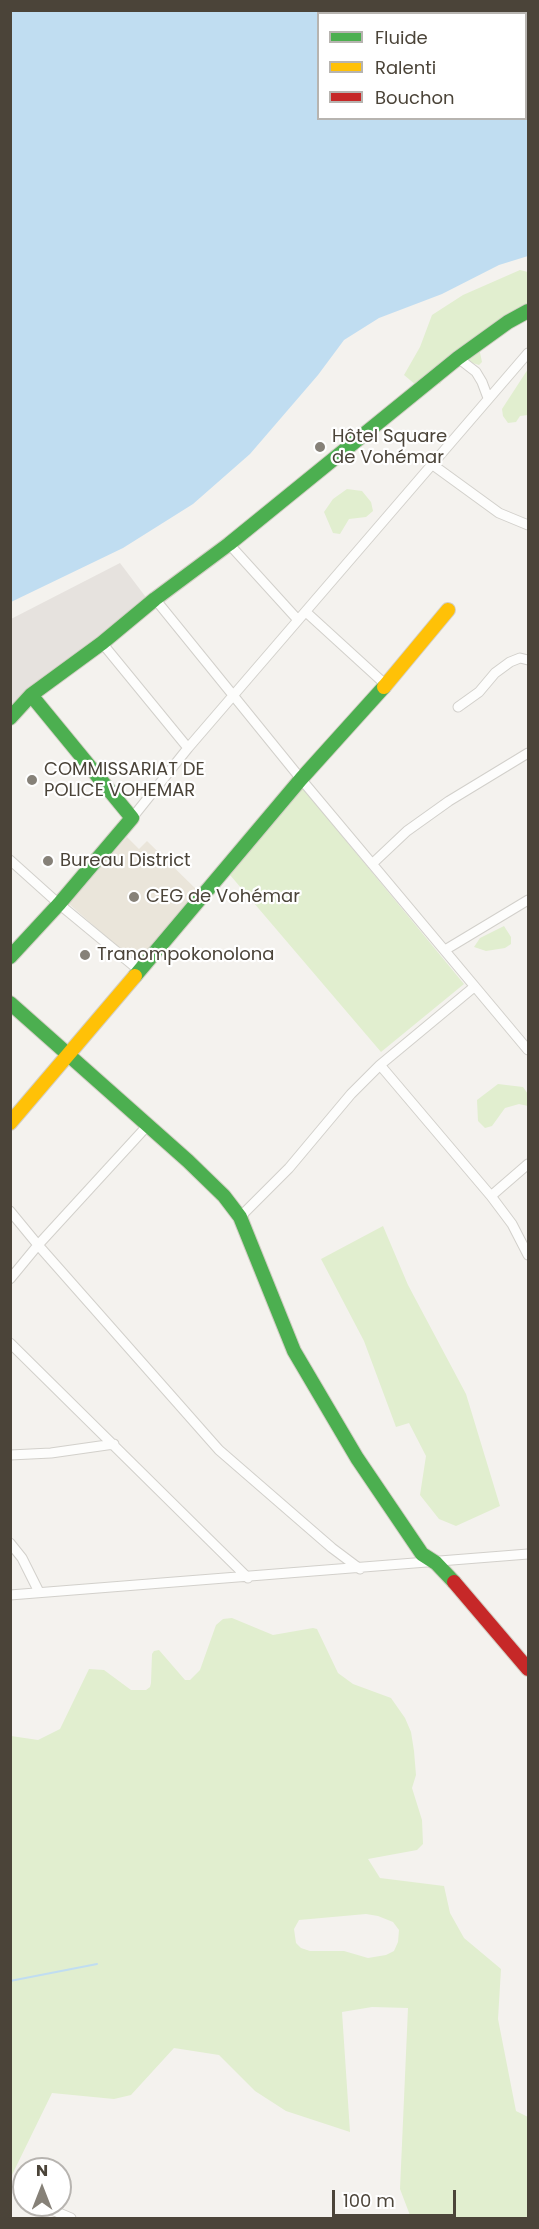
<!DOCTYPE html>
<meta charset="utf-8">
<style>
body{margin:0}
#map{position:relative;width:539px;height:2229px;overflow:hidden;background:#f4f2ee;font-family:Poppins,sans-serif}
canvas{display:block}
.frame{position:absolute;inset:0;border:12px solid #4b4439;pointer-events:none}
.legend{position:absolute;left:317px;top:12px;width:210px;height:108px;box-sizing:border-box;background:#fff;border:2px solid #b7b4b0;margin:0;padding:8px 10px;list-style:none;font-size:18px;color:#4b4439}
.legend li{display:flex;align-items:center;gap:12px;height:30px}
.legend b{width:30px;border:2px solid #b7b4b0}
.north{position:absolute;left:12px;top:2157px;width:60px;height:60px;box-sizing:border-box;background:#fff;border:2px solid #b7b4b0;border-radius:50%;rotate:0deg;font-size:16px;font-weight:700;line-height:24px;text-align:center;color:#4b4439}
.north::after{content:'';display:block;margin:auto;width:21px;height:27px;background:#868178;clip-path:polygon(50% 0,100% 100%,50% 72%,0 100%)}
.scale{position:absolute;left:332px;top:2190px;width:124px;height:27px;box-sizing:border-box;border:3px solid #4b4439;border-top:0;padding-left:8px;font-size:18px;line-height:21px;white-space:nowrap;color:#4b4439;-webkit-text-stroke:4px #fff;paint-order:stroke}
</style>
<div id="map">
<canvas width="539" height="2229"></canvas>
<div class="frame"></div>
<ul class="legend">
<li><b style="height:8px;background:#4caf50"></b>Fluide</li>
<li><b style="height:8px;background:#ffc107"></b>Ralenti</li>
<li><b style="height:8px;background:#c62828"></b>Bouchon</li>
</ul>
<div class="north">N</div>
<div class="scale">100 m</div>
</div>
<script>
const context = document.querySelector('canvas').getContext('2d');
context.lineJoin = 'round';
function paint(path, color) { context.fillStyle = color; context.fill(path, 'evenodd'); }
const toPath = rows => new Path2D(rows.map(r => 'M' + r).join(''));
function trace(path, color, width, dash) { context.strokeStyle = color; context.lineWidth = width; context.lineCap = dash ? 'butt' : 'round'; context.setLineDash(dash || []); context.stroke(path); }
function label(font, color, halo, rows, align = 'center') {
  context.font = font + ' Poppins,sans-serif'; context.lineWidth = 4.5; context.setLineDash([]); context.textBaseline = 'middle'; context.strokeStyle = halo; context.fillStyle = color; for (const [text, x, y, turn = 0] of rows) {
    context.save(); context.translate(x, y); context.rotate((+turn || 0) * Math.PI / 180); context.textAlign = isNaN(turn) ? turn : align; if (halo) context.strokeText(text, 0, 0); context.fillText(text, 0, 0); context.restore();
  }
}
paint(toPath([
 [120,563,148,600,11,713,11,619]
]), '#e6e2de');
paint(toPath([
 [127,837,139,849,147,841,198,891,137,964,68,903]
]), '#eae5da');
paint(toPath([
 [520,270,528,272,528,305,477,338,482,362,479,365,469,362,458,352,440,384,416,385,404,375,420,347,432,315,463,295],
 [528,369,528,415,520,416,516,422,508,423,503,416,502,409],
 [347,489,362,491,371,502,373,511,366,517,349,519,340,534,333,533,324,512,333,499],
 [301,786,464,984,381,1052,230,875],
 [504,926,511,937,511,944,505,948,486,951,474,947,480,938],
 [498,1084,523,1087,528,1094,528,1106,519,1104,505,1108,492,1126,485,1128,478,1121,477,1100],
 [383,1226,408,1285,466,1394,500,1506,456,1526,439,1519,420,1495,426,1456,409,1423,396,1427,364,1341,321,1259],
 [232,1618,273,1635,313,1628,317,1629,338,1673,353,1684,391,1698,405,1718,411,1732,414,1751,416,1775,412,1788,422,1820,423,1844,417,1850,368,1859,380,1878,444,1886,450,1913,464,1938,501,1969,498,2019,516,2111,528,2117,528,2218,411,2218,400,2189,408,2008,372,2007,342,2012,350,2132,286,2111,255,2091,219,2055,174,2048,131,2095,114,2099,52,2093,11,2177,11,1736,38,1740,60,1729,89,1669,104,1670,131,1690,146,1690,150,1687,151,1683,152,1654,154,1651,159,1650,185,1680,190,1680,200,1670,216,1625,223,1619],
 [366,1914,378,1916,393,1922,399,1930,398,1942,394,1951,386,1955,368,1958,344,1951,310,1951,301,1948,296,1943,294,1929,299,1920]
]), '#e1eecf');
paint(toPath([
 [11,10,528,11,528,256,499,265,442,294,379,318,344,340,318,375,250,454,193,504,123,548,11,602],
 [318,14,526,14,526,118,318,118]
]), '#c0ddf1');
trace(toPath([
 [10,1981,97,1964]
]), '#c0ddf1', 2);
const street = toPath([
 [458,358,476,372,482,382,488,398],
 [433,465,499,513,528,525],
 [229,544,298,620],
 [155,599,301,779,528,1050],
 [306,612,386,685],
 [102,643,188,748],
 [458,707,479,692,495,673,510,662,520,658,528,660],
 [132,818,188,748,528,353],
 [10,860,59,904,140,971],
 [372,864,407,831,449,801,528,753],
 [445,950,528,900],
 [380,1065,491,1196,512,1224,528,1255],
 [491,1196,528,1164],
 [10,1211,38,1245,219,1450,332,1548,360,1569],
 [240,1217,289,1168,351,1094,380,1065,474,987],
 [10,1279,38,1245,148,1125],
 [10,1343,248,1578],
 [10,1455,51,1453,114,1444],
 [10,1543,22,1558,39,1592],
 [10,1595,528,1554],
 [22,2198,24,2199],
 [40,2205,71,2218]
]);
const fast = toPath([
 [10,718,31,695,102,643,155,599,229,544,458,358,508,322,528,311],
 [10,957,59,904,132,818,31,695],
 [135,976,301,779,384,687],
 [10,1003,188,1161,224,1196,240,1217,294,1351,357,1458,422,1554,436,1563,454,1582]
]);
const slow = toPath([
 [384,687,448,610],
 [10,1123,135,976]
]);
const jam = toPath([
 [454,1582,528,1669]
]);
trace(street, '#d2d0cb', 11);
trace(fast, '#d3cfc5', 16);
trace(slow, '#d3cfc5', 16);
trace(jam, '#d3cfc5', 16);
trace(street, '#fdfdfc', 9);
trace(fast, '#4caf50', 14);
trace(slow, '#ffc107', 14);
trace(jam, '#c62828', 14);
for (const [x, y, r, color] of [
 [320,447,6,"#868178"],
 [32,780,6,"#868178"],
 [48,861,6,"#868178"],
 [134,897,6,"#868178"],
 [85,955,6,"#868178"]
]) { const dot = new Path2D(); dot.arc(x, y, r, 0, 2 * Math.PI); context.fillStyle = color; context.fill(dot); trace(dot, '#fff', 2); }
label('18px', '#4b4439', '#fff', [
 ["Hôtel Square",332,437],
 ["de Vohémar",332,458],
 ["COMMISSARIAT DE",44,770],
 ["POLICE VOHEMAR",44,791],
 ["Bureau District",60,861],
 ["CEG de Vohémar",146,897],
 ["Tranompokonolona",97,955]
], 'left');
</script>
